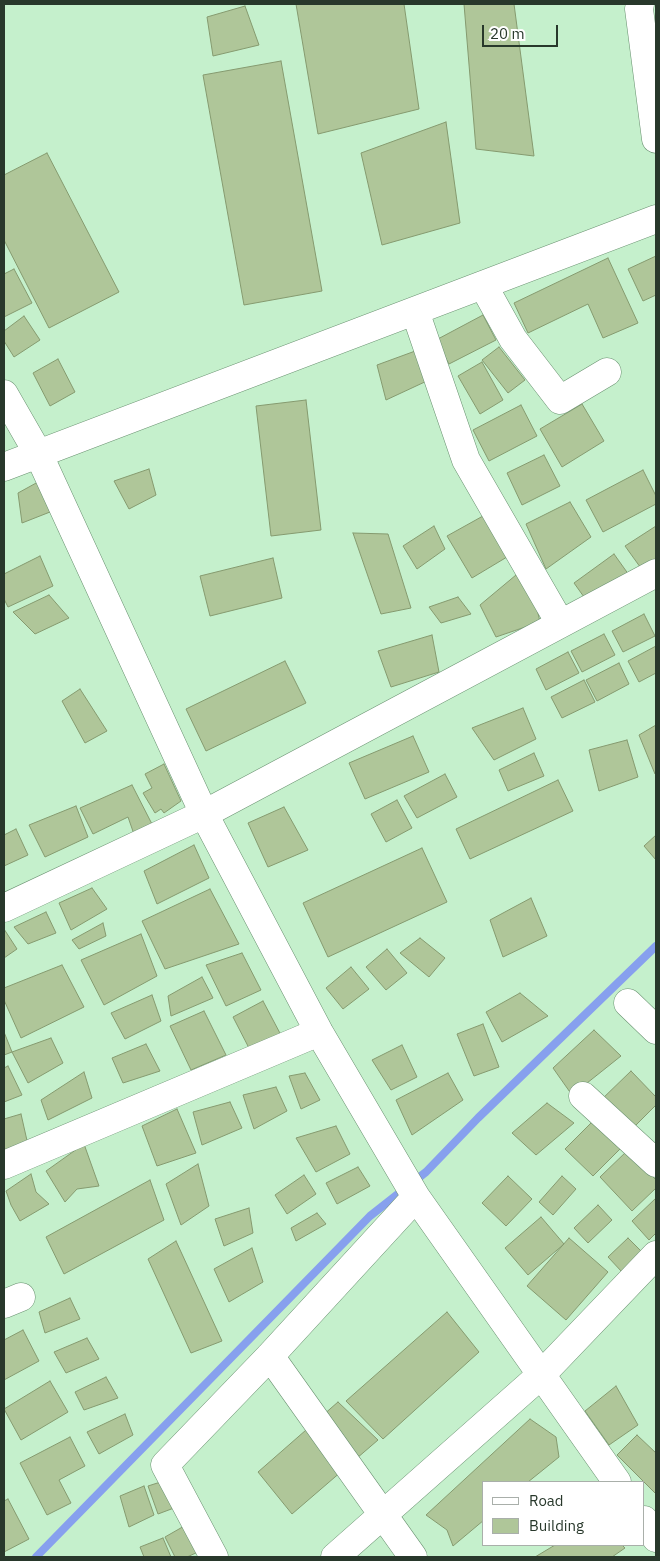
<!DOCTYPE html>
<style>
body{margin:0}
#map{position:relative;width:660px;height:1561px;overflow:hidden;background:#c5f0cc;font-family:"IBM Plex Sans",sans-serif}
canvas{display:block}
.frame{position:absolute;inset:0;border:5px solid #28382b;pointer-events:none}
.legend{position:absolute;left:482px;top:1481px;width:162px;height:65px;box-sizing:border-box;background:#fff;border:1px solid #a9afaa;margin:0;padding:6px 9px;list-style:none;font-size:15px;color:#28382b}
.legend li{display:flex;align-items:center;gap:10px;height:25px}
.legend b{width:25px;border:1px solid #a9afaa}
.scale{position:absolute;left:482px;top:25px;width:76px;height:22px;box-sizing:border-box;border:2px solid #28382b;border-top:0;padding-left:6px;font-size:15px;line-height:18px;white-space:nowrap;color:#28382b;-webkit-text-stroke:4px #fff;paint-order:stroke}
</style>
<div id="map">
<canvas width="660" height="1561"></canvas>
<div class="frame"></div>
<ul class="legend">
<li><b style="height:6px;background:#fff"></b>Road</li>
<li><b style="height:14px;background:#afc699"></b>Building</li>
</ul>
<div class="scale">20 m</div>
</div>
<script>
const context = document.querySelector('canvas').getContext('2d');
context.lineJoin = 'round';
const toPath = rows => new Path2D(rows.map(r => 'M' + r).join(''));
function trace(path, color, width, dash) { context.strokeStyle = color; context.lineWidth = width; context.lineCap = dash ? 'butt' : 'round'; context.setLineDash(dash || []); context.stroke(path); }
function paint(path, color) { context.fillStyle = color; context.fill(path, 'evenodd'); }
trace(toPath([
 [36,1557,370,1216,426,1172,478,1118,656,946]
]), '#87a0ee', 8);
const building = toPath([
 [296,4,404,4,419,109,318,134,296,4],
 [464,4,514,4,534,156,476,149,464,4],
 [245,6,259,45,213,56,207,17,245,6],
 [281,61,322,291,244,305,203,75,281,61],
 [446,122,460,223,382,245,361,153,446,122],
 [47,153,119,292,49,328,4,240,4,175,47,153],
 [656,256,656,295,643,301,628,269,656,256],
 [608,258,638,323,603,338,588,304,528,333,514,303,608,258],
 [14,269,32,303,4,317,4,274,14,269],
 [483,315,496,340,449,364,436,340,483,315],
 [24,316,40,340,14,357,4,341,4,331,24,316],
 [499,347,525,380,508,393,482,360,499,347],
 [418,350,429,380,386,400,377,365,418,350],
 [58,359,75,392,50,406,33,373,58,359],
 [482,362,503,400,480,414,458,376,482,362],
 [306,400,321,530,271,536,256,406,306,400],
 [582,404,604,441,562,467,540,429,582,404],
 [521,405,537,436,489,461,473,430,521,405],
 [544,455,560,486,522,505,507,473,544,455],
 [149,469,156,495,129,509,114,481,149,469],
 [643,470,656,496,656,504,603,532,586,500,643,470],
 [38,482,50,512,22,523,18,493,38,482],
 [570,502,591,537,546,569,526,524,570,502],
 [483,516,507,557,472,578,447,536,483,516],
 [434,526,445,549,417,569,403,546,434,526],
 [656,526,656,562,643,571,625,546,656,526],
 [353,533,388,534,411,608,381,614,353,533],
 [614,554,629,575,589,604,574,583,614,554],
 [40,556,53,586,8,607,4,599,4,574,40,556],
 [273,558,282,598,210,616,200,576,273,558],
 [522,570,535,600,540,622,496,637,480,605,522,570],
 [49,595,69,618,35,634,13,612,49,595],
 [458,597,471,614,441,623,429,607,458,597],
 [644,614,655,636,623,652,612,631,644,614],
 [604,634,615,655,582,672,571,651,604,634],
 [432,635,439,672,391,687,378,651,432,635],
 [656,646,656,673,639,682,628,661,656,646],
 [568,652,579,673,546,690,536,669,568,652],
 [285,661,306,703,206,751,186,709,285,661],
 [619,663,629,684,597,701,586,680,619,663],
 [584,680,595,702,562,718,551,697,584,680],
 [80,689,107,731,85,743,62,701,80,689],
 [523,708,536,739,494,760,472,728,523,708],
 [656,725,656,773,655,774,639,735,656,725],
 [413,736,429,772,365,799,349,763,413,736],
 [627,740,638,777,599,791,589,750,627,740],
 [534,753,544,776,508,791,499,770,534,753],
 [164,764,181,801,164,813,161,809,155,813,143,793,152,788,145,774,164,764],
 [445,774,457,797,417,818,404,796,445,774],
 [558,780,573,811,470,859,456,829,558,780],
 [132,785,154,828,136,840,128,817,93,834,80,808,132,785],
 [397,800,412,828,386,842,371,814,397,800],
 [76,806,88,837,45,857,29,825,76,806],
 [284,807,308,850,268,867,248,823,284,807],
 [16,829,28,855,4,866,4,835,16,829],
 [656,835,656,860,644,846,656,835],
 [194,845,209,878,157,904,144,871,194,845],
 [422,848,447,902,328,957,303,903,422,848],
 [92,888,107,909,71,930,59,903,92,888],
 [210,889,239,944,165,969,142,921,210,889],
 [531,898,547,936,503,957,490,920,531,898],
 [46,912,56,933,28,944,14,927,46,912],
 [103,923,106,936,79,949,72,940,103,923],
 [4,929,17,949,4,958,4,929],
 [141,934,157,976,104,1005,81,960,141,934],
 [420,938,445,958,429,977,400,953,420,938],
 [387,949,407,973,386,990,366,967,387,949],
 [242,953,261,990,226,1006,206,965,242,953],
 [62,965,84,1007,21,1038,4,1000,4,988,62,965],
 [351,967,369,989,343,1009,326,988,351,967],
 [202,977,213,998,171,1016,168,996,202,977],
 [520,993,548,1016,502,1042,486,1012,520,993],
 [152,995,161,1021,125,1039,111,1013,152,995],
 [263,1001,282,1037,250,1050,233,1017,263,1001],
 [204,1011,226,1055,191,1070,170,1026,204,1011],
 [483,1024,499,1067,474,1076,457,1034,483,1024],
 [594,1030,621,1056,572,1095,553,1068,594,1030],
 [4,1032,12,1052,4,1055,4,1032],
 [51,1038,63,1063,28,1083,12,1052,51,1038],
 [146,1044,160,1071,123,1083,112,1058,146,1044],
 [402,1045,417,1077,391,1090,372,1060,402,1045],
 [8,1066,22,1095,4,1102,4,1068,8,1066],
 [631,1071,656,1097,656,1105,630,1131,600,1101,631,1071],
 [84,1072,92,1098,48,1120,41,1100,84,1072],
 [305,1073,320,1100,301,1109,289,1076,305,1073],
 [448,1073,463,1100,412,1135,396,1100,448,1073],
 [276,1087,287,1111,254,1129,243,1095,276,1087],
 [230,1102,242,1128,202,1145,193,1112,230,1102],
 [547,1103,574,1123,536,1155,512,1133,547,1103],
 [177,1109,196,1153,157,1166,142,1126,177,1109],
 [21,1114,28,1145,4,1156,4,1119,21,1114],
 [595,1119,623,1146,593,1176,565,1149,595,1119],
 [336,1126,350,1154,316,1172,296,1138,336,1126],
 [84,1144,99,1186,77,1189,65,1202,46,1171,84,1144],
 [628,1150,656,1180,656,1188,632,1211,600,1177,628,1150],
 [198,1164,209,1206,181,1225,166,1184,198,1164],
 [358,1167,370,1186,337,1204,326,1183,358,1167],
 [31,1174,36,1192,49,1204,20,1221,11,1205,6,1191,31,1174],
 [304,1175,316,1194,287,1214,275,1195,304,1175],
 [508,1176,532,1199,506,1226,482,1203,508,1176],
 [562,1176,576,1189,553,1215,539,1202,562,1176],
 [150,1180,164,1220,64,1274,46,1237,150,1180],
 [656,1198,656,1233,649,1240,632,1221,656,1198],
 [598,1205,612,1220,588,1243,574,1228,598,1205],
 [249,1208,253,1233,224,1246,215,1219,249,1208],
 [317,1213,326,1224,296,1241,291,1228,317,1213],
 [541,1217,564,1244,528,1275,505,1248,541,1217],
 [569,1238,608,1272,566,1320,527,1286,569,1238],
 [628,1238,642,1252,622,1272,608,1257,628,1238],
 [176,1241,222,1341,191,1353,148,1259,176,1241],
 [252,1248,263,1282,229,1302,214,1269,252,1248],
 [70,1298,80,1319,45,1333,39,1312,70,1298],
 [447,1312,479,1352,383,1439,346,1401,447,1312],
 [23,1330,39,1361,4,1380,4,1340,23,1330],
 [87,1338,99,1359,66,1373,54,1352,87,1338],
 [106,1377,118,1398,84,1410,75,1392,106,1377],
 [50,1381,68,1412,21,1440,4,1409,50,1381],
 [616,1386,638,1425,609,1445,585,1411,616,1386],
 [338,1402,378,1440,292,1514,258,1472,338,1402],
 [125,1414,133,1435,99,1454,87,1432,125,1414],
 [530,1419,556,1437,559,1457,528,1482,484,1482,484,1520,453,1546,447,1530,426,1515,530,1419],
 [637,1435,656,1453,656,1494,617,1455,637,1435],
 [70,1437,85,1466,59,1480,71,1503,47,1515,20,1463,70,1437],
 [170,1479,182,1505,158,1514,148,1486,170,1479],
 [144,1486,154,1515,129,1527,120,1496,144,1486],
 [8,1499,29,1539,4,1552,4,1501,8,1499],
 [186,1525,198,1552,187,1557,175,1557,165,1537,186,1525],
 [163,1538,171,1557,144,1557,140,1547,163,1538],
 [555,1545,622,1545,625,1548,612,1557,535,1557,555,1545]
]);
paint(building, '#afc699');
trace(building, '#859a6f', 1);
const minor = toPath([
 [640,4,639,9,656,139],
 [483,285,513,339,560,400,607,372],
 [415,311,466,460,560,623],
 [4,394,39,455,204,814,319,1032,416,1197,617,1482],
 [4,467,656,219],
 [4,908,204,814,656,573],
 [628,1003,656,1030],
 [583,1096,656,1163],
 [4,1165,319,1032],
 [4,1304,21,1297],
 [270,1356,413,1557],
 [644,1520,656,1538],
 [214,1557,165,1465,270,1356,416,1197],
 [335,1557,542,1374,656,1255]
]);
trace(minor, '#699170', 29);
trace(minor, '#fff', 28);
</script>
